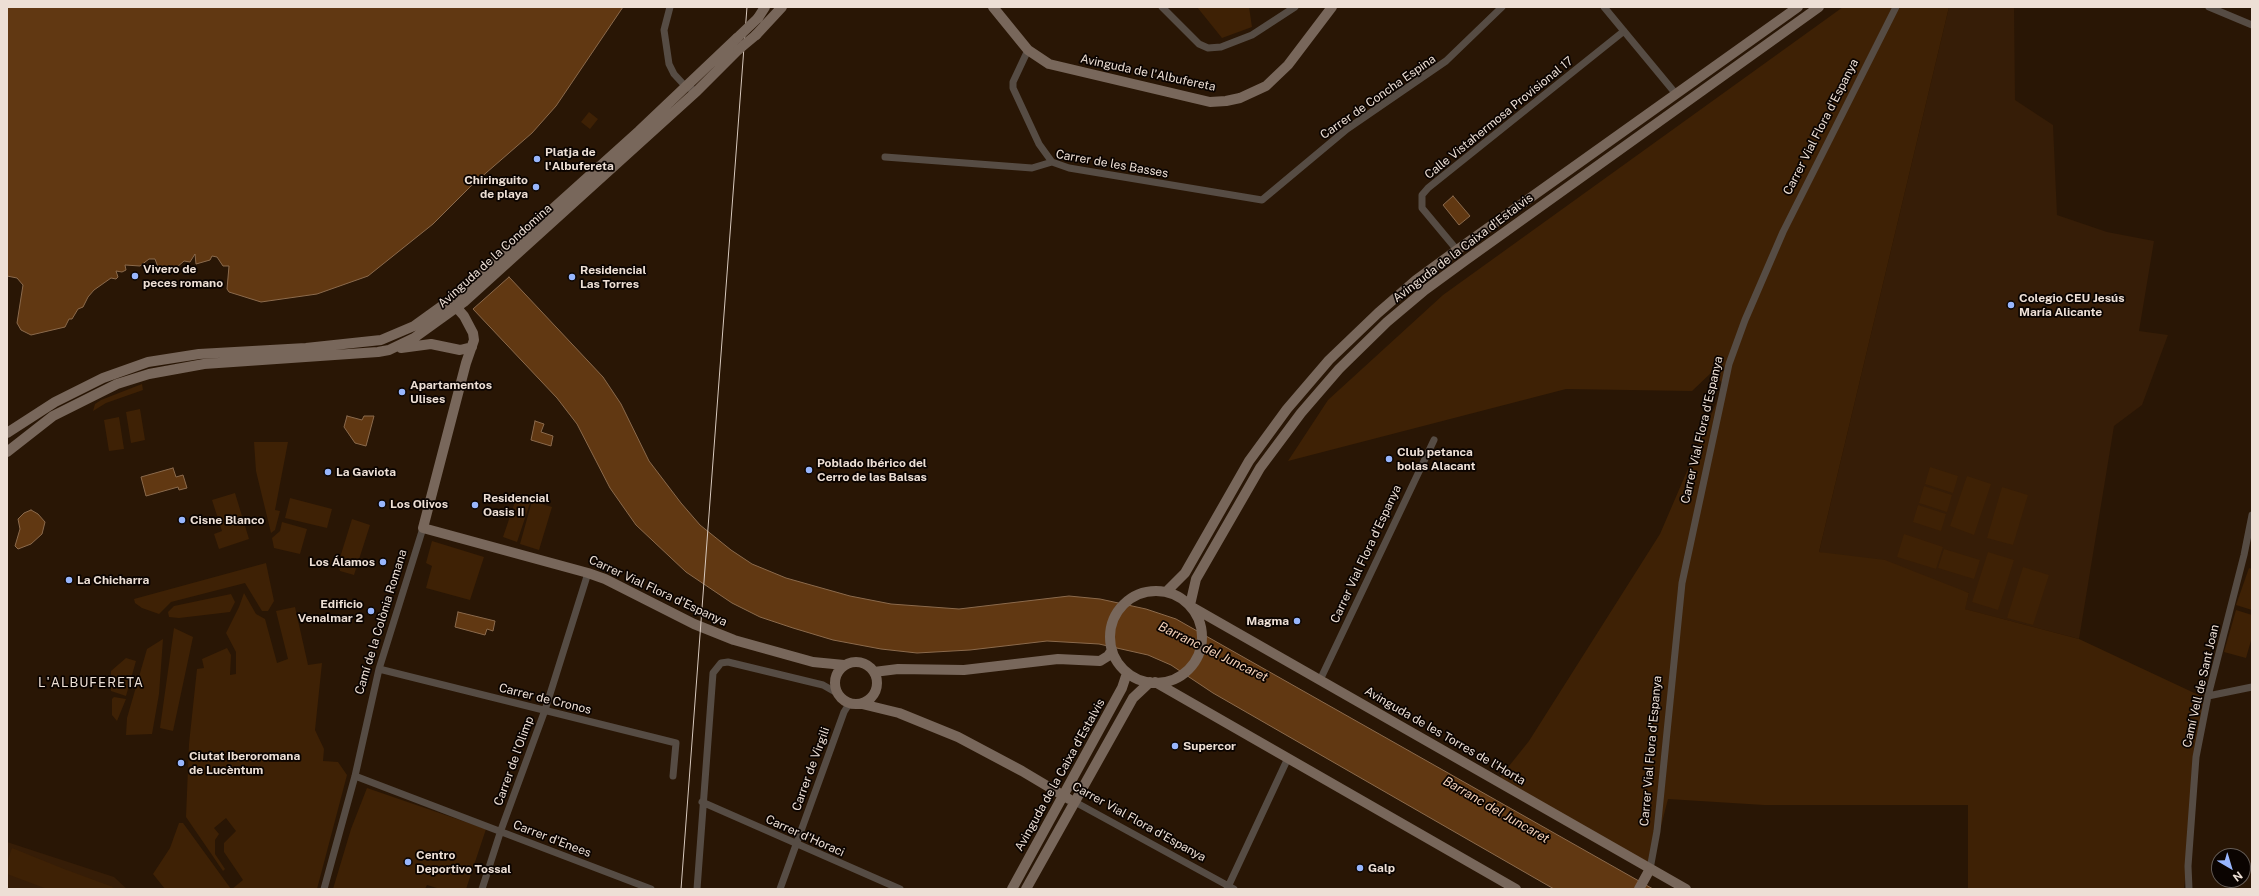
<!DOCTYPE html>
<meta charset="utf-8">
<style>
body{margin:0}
#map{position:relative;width:2259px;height:896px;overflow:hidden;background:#291605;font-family:"Public Sans",sans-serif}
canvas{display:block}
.frame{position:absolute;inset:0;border:8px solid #eddfd5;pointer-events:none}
.north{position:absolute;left:2211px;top:848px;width:40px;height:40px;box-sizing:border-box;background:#0b0401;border:1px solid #655c56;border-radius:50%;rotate:142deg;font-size:11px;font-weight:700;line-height:16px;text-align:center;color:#eddfd5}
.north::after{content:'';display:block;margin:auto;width:14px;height:18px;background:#98b6fd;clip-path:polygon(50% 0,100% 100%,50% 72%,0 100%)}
</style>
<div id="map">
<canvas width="2259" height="896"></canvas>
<div class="frame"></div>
<div class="north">N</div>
</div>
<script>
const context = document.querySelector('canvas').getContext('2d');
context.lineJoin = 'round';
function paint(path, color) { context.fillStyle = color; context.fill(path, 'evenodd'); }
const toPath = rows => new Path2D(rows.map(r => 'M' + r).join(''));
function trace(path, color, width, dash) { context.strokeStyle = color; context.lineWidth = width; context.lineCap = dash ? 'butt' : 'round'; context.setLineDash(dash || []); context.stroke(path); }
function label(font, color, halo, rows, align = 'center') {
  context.font = font + ' "Public Sans",sans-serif'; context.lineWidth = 3.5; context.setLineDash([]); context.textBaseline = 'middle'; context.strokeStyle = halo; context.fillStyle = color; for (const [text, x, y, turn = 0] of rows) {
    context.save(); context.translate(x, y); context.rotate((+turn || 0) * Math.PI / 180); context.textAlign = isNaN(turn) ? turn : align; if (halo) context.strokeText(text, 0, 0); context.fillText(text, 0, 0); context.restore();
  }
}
paint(toPath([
 [1949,7,2014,7,2015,100,2053,125,2057,215,2107,232,2154,241,2139,331,2168,335,2142,405,2114,426,2079,639,1964,609,1969,593,1819,552],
 [7,842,114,877,127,889,7,889]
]), '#361d07');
paint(toPath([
 [1197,7,1249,7,1252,27,1222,38],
 [1843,7,1949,7,1819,552,1885,560,1969,593,1965,609,2079,639,2205,698,2184,889,1968,889,1968,805,1764,805,1668,799,1650,869,1497,781,1529,741,1660,534,1724,385,1712,372,1692,391,1566,389,1288,461,1328,400,1443,295],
 [589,112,598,119,590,129,581,122],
 [142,384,143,390,106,403,93,411,95,404,101,400],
 [140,409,145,440,131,443,126,412],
 [119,417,124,449,109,451,104,420],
 [254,442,288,442,275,510,280,511,275,530,271,533,256,471],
 [1930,467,1958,476,1953,493,1925,484],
 [1967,476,1991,484,1974,535,1950,526],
 [1924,486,1952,495,1947,512,1919,503],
 [2002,487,2028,495,2013,545,1987,538],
 [235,493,249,539,219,549,214,534,222,531,212,500],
 [517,496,531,500,517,542,503,537],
 [290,498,332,509,327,528,285,518],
 [532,501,552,507,539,550,520,544],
 [1918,505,1946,514,1941,531,1913,522],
 [352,519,370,525,354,575,340,571,338,564],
 [282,522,307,529,300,554,274,548,272,538,280,531],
 [1904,534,1943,547,1936,569,1897,557],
 [432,541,484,557,470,600,426,588,432,566,426,563],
 [1944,549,1980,560,1974,579,1938,568],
 [1988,552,2014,560,1998,610,1972,602],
 [266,563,274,601,268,611,262,611,245,583,171,602,159,614,142,608,135,603,134,599],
 [2023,567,2049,575,2033,625,2007,618],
 [2249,568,2252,569,2252,610,2236,605],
 [244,593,256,614,265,619,277,663,288,659,276,611,295,607,308,665,322,663,315,730,324,749,323,761,338,762,347,775,317,889,232,889,243,880,224,852,224,843,236,831,226,818,214,828,219,834,215,840,215,854,225,869,223,871,186,817,189,744,197,669,204,668,202,659,227,648,231,655,230,675,236,674,236,652,226,633,239,607],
 [231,594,235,602,230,612,179,618,169,617,168,612,174,606],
 [2236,610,2252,615,2252,637,2246,658,2224,652],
 [174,628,193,637,173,731,160,728],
 [163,639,159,694,152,734,126,735,127,718,147,649],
 [126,658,136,661,126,696,111,691,111,671],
 [114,697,126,699,117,721,112,715,112,699],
 [367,788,486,829,466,889,440,889,427,885,425,889,333,889,351,829],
 [179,823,183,823,231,889,165,889,153,874,170,848],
 [12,848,64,869,113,887,112,889,47,889,7,874,7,862]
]), '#3e2105');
const water = toPath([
 [7,7,623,7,556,106,532,133,471,186,433,224,368,276,317,294,261,302,229,292,227,289,229,266,223,266,217,257,212,256,210,260,196,264,195,254,190,262,184,261,176,268,163,271,158,267,155,259,149,259,140,266,125,265,126,270,122,272,116,271,118,277,116,279,111,278,94,290,88,297,83,307,78,309,72,319,69,319,65,327,31,335,21,330,17,323,23,285,17,278,7,276,7,7],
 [1453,196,1470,216,1459,225,1443,205,1453,196],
 [509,277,603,377,621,404,649,461,681,503,700,525,731,550,752,564,786,578,850,596,891,604,959,609,1069,596,1100,599,1146,609,1176,619,1653,889,1554,889,1213,693,1171,665,1148,655,1099,644,1047,641,970,650,917,653,881,649,833,640,793,628,760,617,732,603,686,572,636,525,610,488,577,424,557,398,473,309,509,277],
 [347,416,362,420,364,416,374,416,366,446,355,443,344,427,347,416],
 [535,421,544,424,541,432,553,436,551,446,531,440,535,421],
 [173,468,176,477,183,475,187,488,179,490,178,487,146,496,141,477,173,468],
 [31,510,38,514,45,522,42,534,31,544,18,549,15,546,20,529,18,519,24,513,31,510],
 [458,612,495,621,493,631,487,629,485,635,455,627,458,612]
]);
paint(water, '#613812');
trace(water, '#8b6a4c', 1);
trace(toPath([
 [670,7,664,30,669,64,674,74,686,87,697,91],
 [1162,7,1199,44,1208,48,1221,47,1252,35,1295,7],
 [1604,7,1676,94],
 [2209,7,2252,25],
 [1028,50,1013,82,1013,88,1039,144,1052,162],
 [885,157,1032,168,1052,162,1069,168,1262,200,1347,129,1446,61,1502,7],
 [1457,250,1422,208,1422,195,1428,188,1624,31],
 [379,669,676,743,673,776],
 [1320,680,1434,440],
 [2208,696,2252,687],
 [355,776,651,889],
 [702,802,900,889],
 [1075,802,1234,889],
 [1650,869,1657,831,1682,583,1729,364,1745,320,1783,232,1896,7],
 [324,889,355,776,379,669,423,528],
 [482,889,501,830,545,710,588,573],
 [697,889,713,673,721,663,728,662,823,685,837,693],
 [780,889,844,712,849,704],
 [1227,889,1288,758],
 [2189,889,2188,866,2196,757,2208,696,2244,555,2252,515]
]), '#564c44', 7);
trace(toPath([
 [993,7,1028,50,1049,64,1210,102,1226,101,1240,98,1266,86,1288,65,1332,7],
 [758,18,765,7],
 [756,35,782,7],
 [452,307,457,308,464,316,473,333,474,340,466,363,423,528,588,573,605,579,694,624,734,640,813,662,844,665],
 [401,348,431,344,460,350,472,347],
 [7,433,55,402,103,378,148,362,199,354,306,348,381,340,414,326,457,295,639,131,737,38],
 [7,452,53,416,117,384,149,374,204,364,378,352,389,350,414,338,464,302,697,91,738,50],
 '1110 637a46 46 0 1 1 92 0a46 46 0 1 1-92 0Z',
 [1166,592,1185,573,1249,461,1287,409,1329,360,1378,313,1416,280,1457,250,1798,7],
 [1190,605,1196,579,1260,468,1301,413,1339,369,1387,322,1425,290,1466,260,1819,7],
 [1192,607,1686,889],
 '835 683a21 21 0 1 1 42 0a21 21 0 1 1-42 0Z',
 [874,672,898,669,964,670,1058,659,1100,661,1108,656,1112,650],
 [1155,682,1516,889],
 [862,704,899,713,958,737,1022,771,1069,799],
 [1012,889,1122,688,1127,673],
 [1026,889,1133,698,1150,682],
 [1639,889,1650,869]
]), '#78675b', 10);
trace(toPath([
 [681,889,747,7]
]), '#d8c9be', 1);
trace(toPath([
 [737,38,758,18],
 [738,50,756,35]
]), '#78675b', 10);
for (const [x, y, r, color] of [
 [537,159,4,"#98b6fd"],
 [536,187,4,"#98b6fd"],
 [135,276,4,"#98b6fd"],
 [572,277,4,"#98b6fd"],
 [2011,305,4,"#98b6fd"],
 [402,392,4,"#98b6fd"],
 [1389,459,4,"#98b6fd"],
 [809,470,4,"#98b6fd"],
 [328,472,4,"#98b6fd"],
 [382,504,4,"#98b6fd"],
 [475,505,4,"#98b6fd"],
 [182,520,4,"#98b6fd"],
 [383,562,4,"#98b6fd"],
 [69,580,4,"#98b6fd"],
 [371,611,4,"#98b6fd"],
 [1297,621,4,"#98b6fd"],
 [1175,746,4,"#98b6fd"],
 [181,763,4,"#98b6fd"],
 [408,862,4,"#98b6fd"],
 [1360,868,4,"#98b6fd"]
]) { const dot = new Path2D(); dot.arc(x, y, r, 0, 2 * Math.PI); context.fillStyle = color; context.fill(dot); trace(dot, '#0b0401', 1.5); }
label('12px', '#eddfd5', '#0b0401', [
 ["Avinguda de l'Albufereta",1148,73,12],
 ["Carrer de Concha Espina",1378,97,-35],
 ["Calle Vistahermosa Provisional 17",1499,118,-39],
 ["Carrer Vial Flora d'Espanya",1821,127,-63],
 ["Carrer de les Basses",1112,164,10],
 ["Avinguda de la Caixa d'Estalvis",1463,248,-37],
 ["Avinguda de la Condomina",495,256,-42],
 ["Carrer Vial Flora d'Espanya",1702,430,-77],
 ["Carrer Vial Flora d'Espanya",1366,554,-65],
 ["Carrer Vial Flora d'Espanya",658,591,25],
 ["Camí de la Colònia Romana",381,622,-73],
 ["Camí Vell de Sant Joan",2201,686,-77],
 ["Carrer de Cronos",545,699,14],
 ["Avinguda de les Torres de l'Horta",1445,736,30],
 ["Carrer Vial Flora d'Espanya",1651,751,-85],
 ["Carrer de l'Olimp",514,761,-70],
 ["Carrer de Virgili",811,769,-70],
 ["Avinguda de la Caixa d'Estalvis",1060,775,-61],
 ["Carrer Vial Flora d'Espanya",1139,822,29],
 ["Carrer d'Horaci",805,836,24],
 ["Carrer d'Enees",552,839,21]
]);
label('bold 12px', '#eddfd5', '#0b0401', [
 ["Platja de",545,152],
 ["l'Albufereta",545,166],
 ["Chiringuito",528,180,"right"],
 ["de playa",528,194,"right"],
 ["Vivero de",143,269],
 ["peces romano",143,283],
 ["Residencial",580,270],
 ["Las Torres",580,284],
 ["Colegio CEU Jesús",2019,298],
 ["María Alicante",2019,312],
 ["Apartamentos",410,385],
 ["Ulises",410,399],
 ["Club petanca",1397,452],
 ["bolas Alacant",1397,466],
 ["Poblado Ibérico del",817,463],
 ["Cerro de las Balsas",817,477],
 ["La Gaviota",336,472],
 ["Residencial",483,498],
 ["Oasis II",483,512],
 ["Los Olivos",390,504],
 ["Cisne Blanco",190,520],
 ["Los Álamos",375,562,"right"],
 ["La Chicharra",77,580],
 ["Edificio",363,604,"right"],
 ["Venalmar 2",363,618,"right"],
 ["Magma",1289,621,"right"],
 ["Supercor",1183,746],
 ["Ciutat Iberoromana",189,756],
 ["de Lucèntum",189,770],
 ["Centro",416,855],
 ["Deportivo Tossal",416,869],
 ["Galp",1368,868]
], 'left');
label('italic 13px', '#f3d1b8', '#0b0401', [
 ["Barranc del Juncaret",1213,652,26],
 ["Barranc del Juncaret",1496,810,30]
]);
context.letterSpacing = '1px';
label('13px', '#eddfd5', '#0b0401', [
 ["L'ALBUFERETA",91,683]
]);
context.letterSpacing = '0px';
</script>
